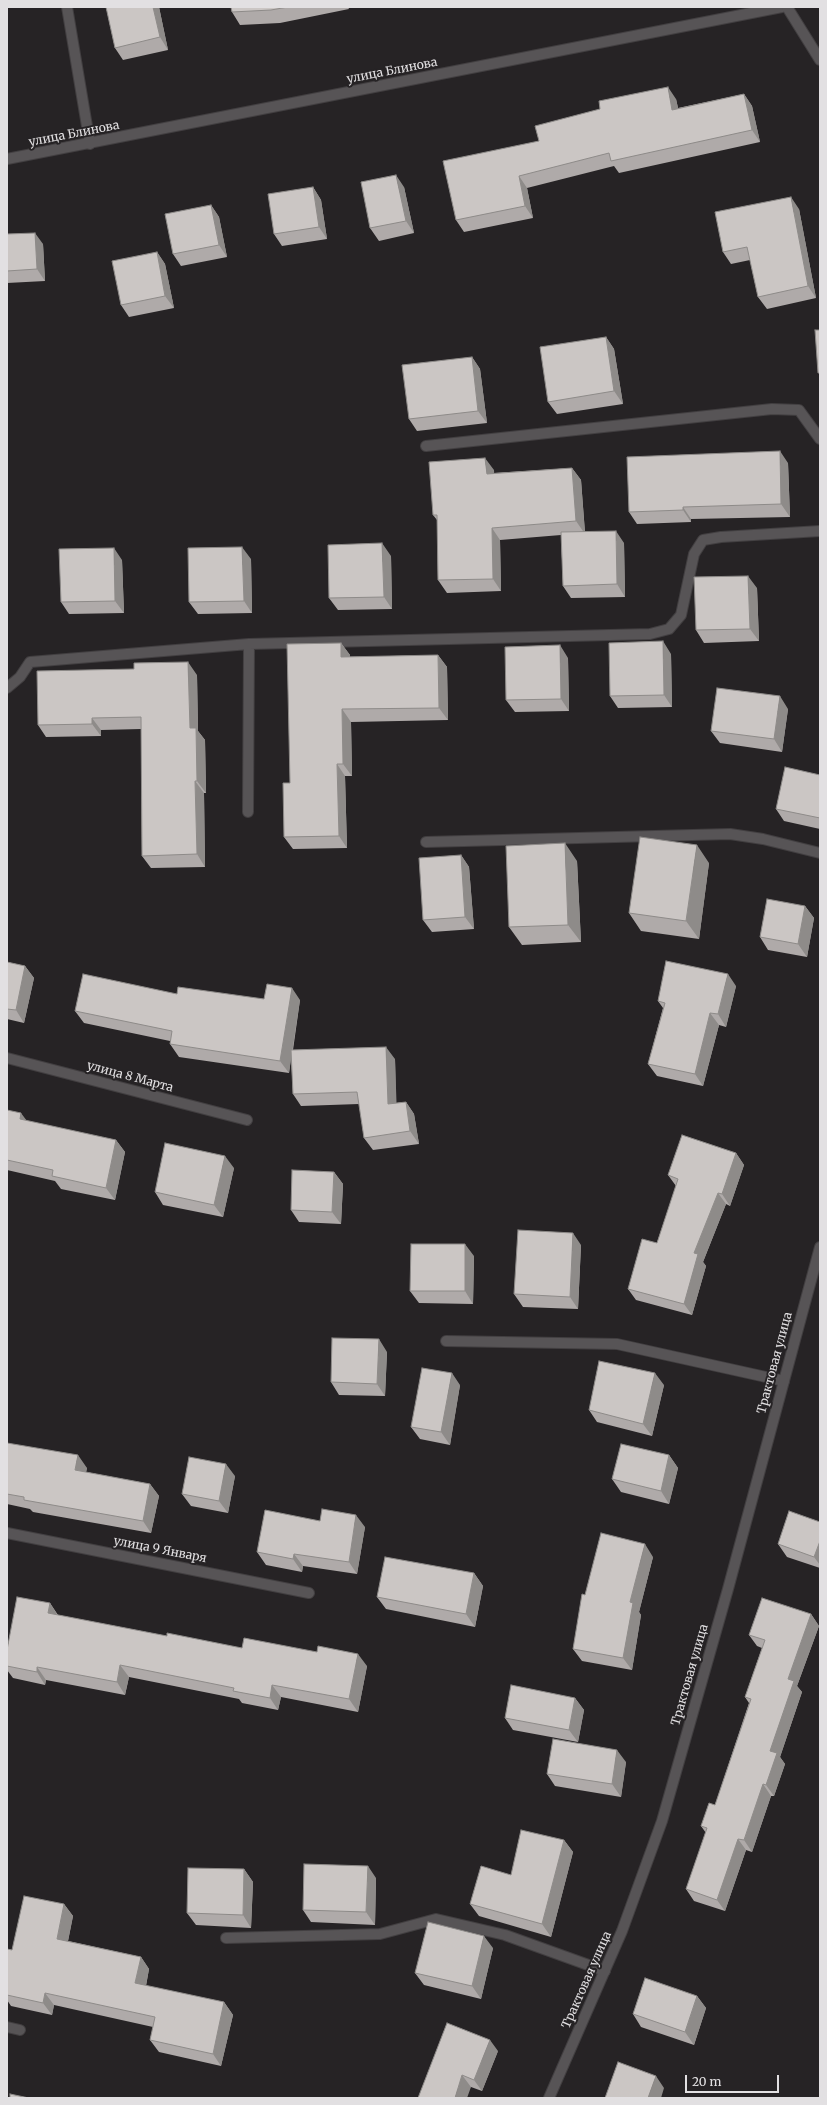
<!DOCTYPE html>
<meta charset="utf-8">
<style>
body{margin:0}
#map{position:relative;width:827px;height:2105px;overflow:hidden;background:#262325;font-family:Merriweather,serif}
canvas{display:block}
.frame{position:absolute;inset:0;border:8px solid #e2e0e2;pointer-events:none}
.scale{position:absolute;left:685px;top:2075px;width:94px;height:18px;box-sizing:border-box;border:2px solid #e2e0e2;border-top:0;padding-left:5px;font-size:12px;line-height:14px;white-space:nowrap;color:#e2e0e2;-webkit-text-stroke:3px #262325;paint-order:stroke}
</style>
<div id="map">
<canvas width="827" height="2105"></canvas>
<div class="frame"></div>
<div class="scale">20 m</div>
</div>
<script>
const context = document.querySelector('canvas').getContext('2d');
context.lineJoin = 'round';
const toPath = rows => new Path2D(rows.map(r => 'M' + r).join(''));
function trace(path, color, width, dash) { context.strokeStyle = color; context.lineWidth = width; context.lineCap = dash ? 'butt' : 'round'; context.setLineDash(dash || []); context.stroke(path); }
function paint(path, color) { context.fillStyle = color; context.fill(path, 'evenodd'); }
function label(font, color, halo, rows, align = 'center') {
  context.font = font + ' Merriweather,serif'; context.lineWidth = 4; context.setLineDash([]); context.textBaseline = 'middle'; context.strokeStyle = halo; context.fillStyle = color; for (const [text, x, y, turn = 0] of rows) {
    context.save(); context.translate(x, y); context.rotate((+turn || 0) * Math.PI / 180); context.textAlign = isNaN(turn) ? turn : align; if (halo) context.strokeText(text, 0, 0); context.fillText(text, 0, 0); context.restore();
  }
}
const service = toPath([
 [67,7,90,144],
 [426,446,772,409,799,410,820,439],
 [7,688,20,677,30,662,249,644,650,634,669,629,681,615,694,554,703,540,721,537,820,531],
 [248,812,249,644],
 [426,842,730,834,763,839,820,853],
 [446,1341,617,1344,784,1381],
 [226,1938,380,1934,436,1919,505,1935,605,1971]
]);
const minor = toPath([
 [7,159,782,7],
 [7,1058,247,1120],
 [7,1533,309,1593],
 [7,2027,20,2030]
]);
const tertiary = toPath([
 [787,7,820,60],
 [549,2098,622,1931,662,1821,728,1589,820,1247]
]);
trace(service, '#423f41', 12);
trace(minor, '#423f41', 12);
trace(tertiary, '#423f41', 12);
trace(service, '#575456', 10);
trace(minor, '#575456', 10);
trace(tertiary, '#575456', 10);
paint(toPath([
 [106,7,159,7,168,50,123,60,115,48],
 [231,7,348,7,349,9,280,23,240,25,232,12],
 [744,94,752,106,760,142,619,173,614,166,527,188,533,218,464,232,456,220,539,141,676,99,678,108],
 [313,187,321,200,327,239,282,246,274,234],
 [404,187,414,233,379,241,370,228],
 [211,205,219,217,227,257,181,266,173,254],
 [799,209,816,298,767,309,758,297,750,260,731,264,723,252],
 [7,234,43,244,45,281,7,283],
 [157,252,165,264,174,308,129,317,121,305],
 [606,337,614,349,623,404,557,414,548,402],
 [472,357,480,369,487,423,417,431,409,419],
 [788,463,790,517,691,519,691,522,637,524,629,512],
 [572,468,581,480,585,532,624,543,625,597,571,598,563,586,561,535,500,540,501,591,447,593,438,580,437,520,433,515,494,470,494,473],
 [391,556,392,609,338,610,329,598],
 [251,559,252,613,198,614,189,602],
 [122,560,124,613,69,614,61,602],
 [757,588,759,641,704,643,696,630],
 [341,643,350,655,350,657,438,655,447,667,448,720,351,722,352,776,345,776,347,848,293,849,284,837,290,783],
 [671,654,672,707,618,708,610,696],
 [568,658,569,711,515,712,506,700],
 [197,675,198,731,205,740,206,793,204,793,205,867,151,868,142,856,141,729,101,730,101,736,46,737,38,725],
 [788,709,782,752,720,743,711,731],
 [820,775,820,829,784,821,776,809],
 [461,855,469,867,474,929,432,932,423,920],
 [577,861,581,942,522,945,509,927],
 [709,863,699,939,641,931,629,913],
 [805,906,814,918,807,957,768,950,760,937],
 [7,962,25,966,34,978,24,1023,7,1019],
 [736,986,726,1027,719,1025,703,1086,657,1076,648,1064,663,1008,658,1001],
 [177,994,264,999,300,1000,293,1050,395,1059,396,1103,406,1102,414,1114,419,1144,373,1150,364,1138,359,1104,301,1106,293,1094,291,1058,289,1073,179,1057,170,1044,170,1041,84,1023,75,1011],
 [7,1110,27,1121,116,1140,125,1152,115,1200,61,1189,55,1181,7,1170],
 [736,1153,744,1165,730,1206,726,1204,703,1262,706,1266,692,1315,636,1300,628,1289,657,1243,676,1186,668,1175],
 [234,1168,223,1217,163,1205,155,1192],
 [334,1172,343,1184,341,1224,299,1222,291,1210],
 [581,1245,578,1309,523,1307,514,1294],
 [474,1256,473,1304,419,1303,410,1291],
 [387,1352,385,1396,339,1395,331,1382],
 [460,1385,450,1445,420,1439,411,1427],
 [664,1385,652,1436,597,1422,589,1410],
 [7,1443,87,1468,86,1472,150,1484,159,1496,151,1533,33,1512,30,1509,7,1504],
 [669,1455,678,1468,669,1504,621,1492,612,1479],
 [235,1476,228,1513,191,1506,182,1494],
 [320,1521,365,1527,357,1574,303,1566,302,1572,266,1565,257,1552],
 [820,1522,820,1568,787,1557,778,1544],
 [653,1557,639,1612,641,1615,632,1670,582,1661,573,1649,585,1595],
 [474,1573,483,1586,475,1627,386,1609,377,1597],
 [50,1603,58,1615,167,1636,242,1648,367,1666,358,1712,281,1697,278,1710,242,1703,239,1699,129,1677,125,1695,46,1680,45,1685,13,1678,7,1670,7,1650],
 [811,1614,819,1626,797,1686,802,1692,780,1757,785,1764,774,1796,771,1796,752,1852,746,1850,725,1911,694,1901,686,1889,706,1833,701,1826,715,1805,749,1703,745,1697,762,1648,757,1646,749,1635],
 [575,1698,584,1710,578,1742,513,1730,505,1718],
 [626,1762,621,1797,555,1786,547,1774],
 [564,1840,573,1852,551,1937,479,1916,470,1904,511,1875],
 [244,1869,253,1882,251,1928,196,1925,187,1913],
 [376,1878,375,1925,311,1922,303,1910],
 [64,1904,73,1916,68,1941,141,1957,149,1969,146,1986,224,2002,233,2015,221,2066,159,2052,150,2040,153,2027,54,2005,52,2015,11,2006,7,2000,7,1949,12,1950],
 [493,1948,481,1999,424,1985,415,1973],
 [697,1996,706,2008,694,2045,641,2027,633,2014],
 [498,2051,482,2091,471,2087,418,2098]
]), '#afaaa9');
paint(toPath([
 [153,7,159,7,168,50,160,37],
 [668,87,676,99,681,121,672,110],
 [744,94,752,106,760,142,752,130],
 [396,175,404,187,414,233,406,221],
 [519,176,527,188,533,218,525,206],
 [313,187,321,200,327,239,319,227],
 [791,197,799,209,816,298,808,286],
 [211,205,219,217,227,257,219,245],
 [35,233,43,244,45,281,37,269],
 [157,252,165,264,174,308,165,296],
 [606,337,614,349,623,404,614,391],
 [472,357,480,369,487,423,478,411],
 [780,451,788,463,790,517,781,504],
 [485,458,494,470,495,486,487,474],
 [572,468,581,480,585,534,576,521],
 [683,507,691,519,691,522,683,510],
 [492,528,500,540,501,591,493,579],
 [616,531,624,543,625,597,617,584],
 [382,543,391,556,392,609,384,597],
 [242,547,251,559,252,613,244,601],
 [114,548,122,560,124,613,115,601],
 [748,576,757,588,759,641,750,629],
 [663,641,671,654,672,707,664,695],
 [341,643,350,655,350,669,341,657],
 [560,645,568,658,569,711,561,699],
 [438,655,447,667,448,720,439,708],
 [188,662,197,675,198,731,205,740,206,793,197,781,190,728],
 [780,696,788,709,782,752,774,739],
 [342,709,351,722,352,776,343,764],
 [92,718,101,730,101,736,92,724],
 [337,764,345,776,347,848,339,836],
 [195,781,204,793,205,867,197,854],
 [565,843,577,861,581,942,568,925],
 [697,845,709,863,699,939,686,921],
 [461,855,469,867,474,929,465,917],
 [805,906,814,918,807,957,798,944],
 [25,966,34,978,24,1023,16,1010],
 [728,974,736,986,726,1027,718,1014],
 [292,988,300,1000,289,1073,280,1061],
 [710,1013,719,1025,703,1086,695,1074],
 [386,1047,395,1059,397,1117,388,1104],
 [406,1102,414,1114,419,1144,410,1131],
 [21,1113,30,1125,20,1119],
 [116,1140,125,1152,115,1200,106,1188],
 [736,1153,744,1165,730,1206,722,1194],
 [225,1156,234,1168,223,1217,214,1205],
 [334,1172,343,1184,341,1224,332,1212],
 [718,1193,726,1204,703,1262,706,1266,692,1315,684,1304,694,1253],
 [573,1233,581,1245,578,1309,570,1297],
 [465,1244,474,1256,473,1304,465,1291],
 [379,1339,387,1352,385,1396,377,1384],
 [452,1373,460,1385,450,1445,441,1432],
 [655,1373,664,1385,652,1436,643,1424],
 [78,1455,87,1468,84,1482,75,1470],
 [669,1455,678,1468,669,1504,661,1491],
 [226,1464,235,1476,228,1513,219,1501],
 [150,1484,159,1496,151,1533,143,1521],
 [356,1515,365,1527,357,1574,349,1562],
 [820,1541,820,1565,814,1557],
 [645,1544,653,1557,639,1612,641,1615,632,1670,623,1658,630,1602],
 [294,1554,303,1566,302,1572,293,1559],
 [474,1573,483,1586,475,1627,466,1614],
 [50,1603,58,1616,48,1613],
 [811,1614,819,1626,797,1686,802,1692,780,1757,785,1764,774,1796,766,1785,770,1751,788,1679],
 [358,1654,367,1666,358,1712,349,1699],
 [120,1665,129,1677,125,1695,117,1682],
 [37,1667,46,1680,45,1685,37,1672],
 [272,1685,281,1697,278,1710,270,1698],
 [575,1698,584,1710,578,1742,569,1730],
 [617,1750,626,1762,621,1797,612,1784],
 [763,1784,771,1796,752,1852,744,1840],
 [738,1839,746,1850,725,1911,717,1900],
 [564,1840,573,1852,551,1937,542,1924],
 [368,1866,376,1878,375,1925,366,1912],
 [244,1869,253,1882,251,1928,243,1915],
 [64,1904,73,1916,66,1951,57,1939],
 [484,1936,493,1948,481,1999,472,1986],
 [141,1957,149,1969,144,1996,135,1983],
 [45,1993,54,2005,52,2015,43,2003],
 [697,1996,706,2008,694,2045,685,2032],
 [224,2002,233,2015,221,2066,213,2054],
 [490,2040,498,2051,482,2091,474,2080],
 [462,2075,471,2087,467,2098,455,2098],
 [656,2076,664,2088,661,2098,648,2098]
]), '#8e8b89');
const building = toPath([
 [106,7,153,7,160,37,115,48,106,7],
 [231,7,288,7,271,10,232,12,231,7],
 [668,87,672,110,744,94,752,130,611,161,609,153,519,176,525,206,456,220,443,161,539,141,535,126,600,109,599,101,668,87],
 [396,175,406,221,370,228,361,182,396,175],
 [313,187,319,227,274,234,268,194,313,187],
 [791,197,808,286,758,297,747,247,723,252,715,212,791,197],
 [211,205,219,245,173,254,165,214,211,205],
 [35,233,37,269,7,271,7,234,35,233],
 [157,252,165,296,121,305,112,261,157,252],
 [815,330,820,330,820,373,818,373,815,330],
 [606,337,614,391,548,402,540,347,606,337],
 [472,357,478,411,409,419,402,365,472,357],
 [780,451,781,504,683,507,683,510,629,512,627,457,780,451],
 [485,458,487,474,572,468,576,521,492,528,493,579,438,580,437,515,433,515,429,462,485,458],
 [616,531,617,584,563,586,561,532,616,531],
 [382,543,384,597,329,598,328,545,382,543],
 [242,547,244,601,189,602,188,548,242,547],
 [114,548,115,601,61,602,59,549,114,548],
 [748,576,750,629,696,630,694,577,748,576],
 [663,641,664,695,610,696,609,643,663,641],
 [341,643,341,657,438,655,439,708,342,709,343,764,337,764,339,836,284,837,283,783,290,783,287,644,341,643],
 [560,645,561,699,506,700,505,647,560,645],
 [188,662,190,728,196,728,197,781,195,781,197,854,142,856,141,717,92,718,92,724,38,725,37,671,134,669,134,663,188,662],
 [717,688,780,696,774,739,711,731,717,688],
 [785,767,820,775,820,818,776,809,785,767],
 [640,837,697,845,686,921,629,913,640,837],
 [565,843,568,925,509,927,506,846,565,843],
 [461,855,465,917,423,920,419,858,461,855],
 [767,899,805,906,798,944,760,937,767,899],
 [666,961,728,974,718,1014,710,1013,695,1074,648,1064,665,1003,658,1001,666,961],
 [7,962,25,966,16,1010,7,1009,7,962],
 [83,974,177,994,178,987,264,999,267,984,292,988,280,1061,170,1044,172,1031,75,1011,83,974],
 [386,1047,388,1104,406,1102,410,1131,364,1138,357,1092,293,1094,291,1050,386,1047],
 [7,1110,21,1113,20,1119,116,1140,106,1188,52,1176,53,1170,7,1160,7,1110],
 [682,1135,736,1153,722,1194,718,1193,694,1253,698,1254,684,1304,628,1289,642,1239,657,1243,678,1179,668,1175,682,1135],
 [165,1143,225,1156,214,1205,155,1192,165,1143],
 [292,1170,334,1172,332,1212,291,1210,292,1170],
 [518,1230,573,1233,570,1297,514,1294,518,1230],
 [411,1244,465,1244,465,1291,410,1291,411,1244],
 [332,1338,379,1339,377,1384,331,1382,332,1338],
 [599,1361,655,1373,643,1424,589,1410,599,1361],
 [422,1368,452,1373,441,1432,411,1427,422,1368],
 [7,1443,78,1455,75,1470,150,1484,143,1521,24,1500,24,1497,7,1494,7,1443],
 [621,1444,669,1455,661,1491,612,1479,621,1444],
 [189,1457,226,1464,219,1501,182,1494,189,1457],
 [322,1509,356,1515,349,1562,294,1554,293,1559,257,1552,265,1510,320,1521,322,1509],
 [789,1511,820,1522,820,1541,814,1557,778,1544,789,1511],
 [601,1533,645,1544,630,1602,633,1603,623,1658,573,1649,582,1594,585,1595,601,1533],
 [385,1557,474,1573,466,1614,377,1597,385,1557],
 [17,1597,50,1603,48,1613,167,1636,167,1633,242,1648,244,1638,317,1652,318,1646,358,1654,349,1699,272,1685,270,1698,233,1691,234,1688,120,1665,117,1682,37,1667,37,1672,7,1666,7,1650,17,1597],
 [762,1598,811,1614,788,1679,794,1681,770,1751,777,1753,766,1785,763,1784,744,1840,738,1839,717,1900,686,1889,707,1828,701,1826,709,1803,715,1805,751,1699,745,1697,765,1640,749,1635,762,1598],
 [511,1685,575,1698,569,1730,505,1718,511,1685],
 [553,1739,617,1750,612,1784,547,1774,553,1739],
 [521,1830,564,1840,542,1924,470,1904,481,1866,511,1875,521,1830],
 [304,1864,368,1866,366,1912,303,1910,304,1864],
 [188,1868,244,1869,243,1915,187,1913,188,1868],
 [24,1896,64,1904,57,1939,141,1957,135,1983,224,2002,213,2054,150,2040,155,2017,45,1993,43,2003,7,1995,7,1949,12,1950,24,1896],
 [428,1922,484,1936,472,1986,415,1973,428,1922],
 [645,1978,697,1996,685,2032,633,2014,645,1978],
 [447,2023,490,2040,474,2080,462,2075,455,2098,418,2098,447,2023],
 [618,2062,656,2076,648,2098,605,2098,618,2062],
 [10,2094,29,2098,10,2098,10,2094]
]);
paint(building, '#cbc6c4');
trace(building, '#8e8b89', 1);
label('12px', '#e2e0e2', '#262325', [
 ["улица Блинова",392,71,-11],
 ["улица Блинова",74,134,-11],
 ["улица 8 Марта",130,1077,15],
 ["Трактовая улица",775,1363,-75],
 ["улица 9 Января",160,1550,11],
 ["Трактовая улица",690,1675,-74],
 ["Трактовая улица",587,1980,-66]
]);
</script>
